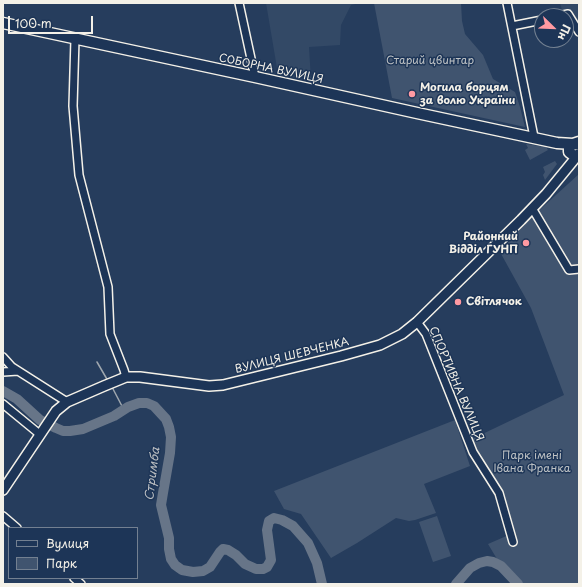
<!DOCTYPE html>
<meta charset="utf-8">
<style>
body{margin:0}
#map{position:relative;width:582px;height:587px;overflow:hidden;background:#263d5d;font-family:"Playpen Sans",sans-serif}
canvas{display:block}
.frame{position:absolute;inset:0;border:4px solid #f4f1e8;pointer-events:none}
.legend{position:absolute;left:8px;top:527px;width:130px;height:52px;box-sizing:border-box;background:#1d3557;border:1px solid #738091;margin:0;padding:5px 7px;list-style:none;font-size:12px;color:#f4f1e8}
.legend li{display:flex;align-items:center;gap:8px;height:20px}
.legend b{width:20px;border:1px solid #738091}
.north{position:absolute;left:534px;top:8px;width:40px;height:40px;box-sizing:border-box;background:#1d3557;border:1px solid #738091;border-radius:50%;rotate:113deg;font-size:11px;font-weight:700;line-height:16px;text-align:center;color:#f4f1e8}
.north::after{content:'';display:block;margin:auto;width:14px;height:18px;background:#ff9aa2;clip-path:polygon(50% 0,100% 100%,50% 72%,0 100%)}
.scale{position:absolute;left:8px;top:16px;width:85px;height:18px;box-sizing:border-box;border:2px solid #f4f1e8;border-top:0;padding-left:5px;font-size:12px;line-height:14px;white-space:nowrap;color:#f4f1e8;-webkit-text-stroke:3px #1d3557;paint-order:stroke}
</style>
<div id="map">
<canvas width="582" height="587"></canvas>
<div class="frame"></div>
<ul class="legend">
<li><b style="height:5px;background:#1d3557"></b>Вулиця</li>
<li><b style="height:11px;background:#40546f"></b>Парк</li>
</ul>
<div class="north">Пн</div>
<div class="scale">100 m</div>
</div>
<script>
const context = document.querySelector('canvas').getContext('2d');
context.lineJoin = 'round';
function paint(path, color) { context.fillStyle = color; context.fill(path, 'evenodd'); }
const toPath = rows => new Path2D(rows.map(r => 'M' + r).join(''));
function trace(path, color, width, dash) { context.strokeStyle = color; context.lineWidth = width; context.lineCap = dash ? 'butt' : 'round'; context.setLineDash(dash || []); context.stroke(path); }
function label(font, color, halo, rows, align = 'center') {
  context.font = font + ' "Playpen Sans",sans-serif'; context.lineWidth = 3; context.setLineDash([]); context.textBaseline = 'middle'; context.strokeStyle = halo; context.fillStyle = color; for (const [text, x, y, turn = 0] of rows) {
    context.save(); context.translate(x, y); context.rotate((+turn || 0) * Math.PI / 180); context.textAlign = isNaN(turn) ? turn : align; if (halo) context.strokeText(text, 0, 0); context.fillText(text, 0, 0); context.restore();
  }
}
paint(toPath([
 [266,3,360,3,351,5,341,25,340,45,309,47,311,80,278,74],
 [560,3,579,3,579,23,569,9,562,10]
]), '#334966');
paint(toPath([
 [374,3,461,3,462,21,465,34,483,55,493,79,515,92,520,107,525,127,392,98],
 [526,144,546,147,548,150,530,160,525,150,528,148],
 [555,161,557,164,545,180,543,175,545,172,543,167],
 [579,174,579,584,518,584,503,569,488,544,511,534,472,439,564,395,531,308,500,252,523,225],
 [455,420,470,466,424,484,436,513,415,520,409,521,396,518,357,543,331,558,301,514,284,509,274,491],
 [437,516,451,556,433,562,419,522]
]), '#40546f');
trace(toPath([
 [97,362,108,381],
 [112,387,124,410]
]), '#9fa7ae', 1.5);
trace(toPath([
 [3,391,17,399,40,420,56,428,63,431,70,431,83,429,114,416,128,407,139,403,147,403,154,406,166,419,169,427,171,437,170,453,163,493,161,505,169,538,169,549,171,559,175,565,182,570,193,572,203,571,210,567,220,552,223,549,228,550,236,555,245,564,256,569,263,569,267,567,271,560,267,530,269,521,274,518,282,520,293,526,308,543,317,563,322,584],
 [456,584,470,568,479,563,487,561,493,562,501,566,518,584]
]), '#677588', 10);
const street = toPath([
 [239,3,255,77],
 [507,3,534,137],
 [558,16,568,14,579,32],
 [512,26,542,20],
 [75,39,73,106,79,175,108,287,110,334,124,370,126,377],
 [532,208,569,270,579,269],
 [417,322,426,334,473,452,499,493,513,542],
 [3,357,12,367,67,402],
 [3,372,18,371],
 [3,404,37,432,39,435],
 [3,516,17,528],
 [74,578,81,584]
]);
const secondary = toPath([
 [3,490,56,411,67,402,104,386,126,377,140,377,209,386,223,385,341,356,380,345,402,334,417,322,521,220,546,194,578,155]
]);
const primary = toPath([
 [3,23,255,77,417,113,557,143,573,144,579,142],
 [577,144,571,145,569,148,569,152,573,155,576,156,579,154]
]);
trace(street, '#f4f1e8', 10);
trace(secondary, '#f4f1e8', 12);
trace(primary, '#f4f1e8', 13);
trace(street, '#1d3557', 7);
trace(secondary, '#1d3557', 9);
trace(primary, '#1d3557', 10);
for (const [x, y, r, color] of [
 [412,94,4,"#ff9aa2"],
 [526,243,4,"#ff9aa2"],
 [458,302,4,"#ff9aa2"]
]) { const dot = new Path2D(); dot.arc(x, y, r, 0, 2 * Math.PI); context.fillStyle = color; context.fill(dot); trace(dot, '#1d3557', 1.5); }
label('11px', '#bec2c4', '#1d3557', [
 ["Старий цвинтар",430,61],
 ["Парк імені",532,456],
 ["Івана Франка",532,469]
]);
label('11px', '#f4f1e8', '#1d3557', [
 ["СОБОРНА ВУЛИЦЯ",271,69,12],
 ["ВУЛИЦЯ ШЕВЧЕНКА",292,356,-14],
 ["СПОРТИВНА ВУЛИЦЯ",456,384,67]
]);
label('bold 11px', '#f4f1e8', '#1d3557', [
 ["Могила борцям",420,88],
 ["за волю України",420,101],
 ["Районний",518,237,"right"],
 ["Відділ ГУНП",518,250,"right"],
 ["Світлячок",466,302]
], 'left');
label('italic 12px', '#bcbfc2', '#1d3557', [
 ["Стримба",153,474,-83]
]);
</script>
